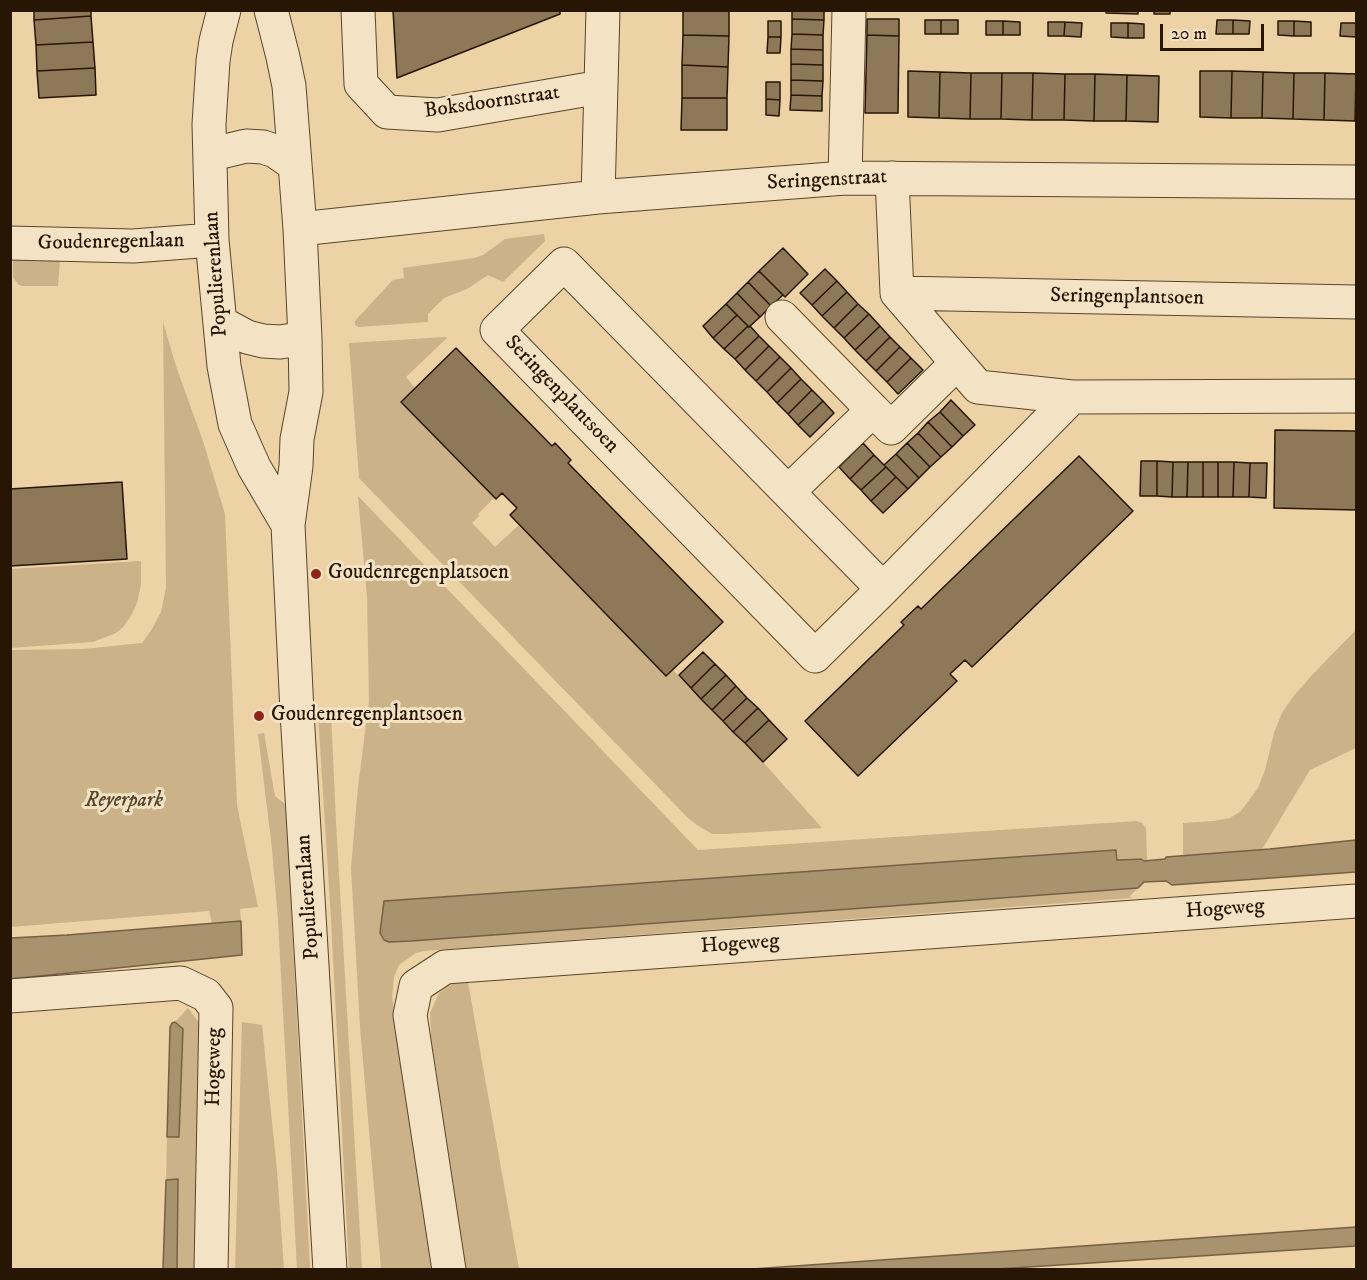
<!DOCTYPE html>
<style>
body{margin:0}
#map{position:relative;width:1367px;height:1280px;overflow:hidden;background:#ecd2a4;font-family:"IM FELL DW Pica",serif}
canvas{display:block}
.frame{position:absolute;inset:0;border:12px solid #271604;pointer-events:none}
.scale{position:absolute;left:1160px;top:24px;width:104px;height:27px;box-sizing:border-box;border:3px solid #271604;border-top:0;padding-left:8px;font-size:18px;line-height:21px;white-space:nowrap;color:#271604;-webkit-text-stroke:4px #f3e2c4;paint-order:stroke}
</style>
<div id="map">
<canvas width="1367" height="1280"></canvas>
<div class="frame"></div>
<div class="scale">20 m</div>
</div>
<script>
const context = document.querySelector('canvas').getContext('2d');
context.lineJoin = 'round';
function paint(path, color) { context.fillStyle = color; context.fill(path, 'evenodd'); }
const toPath = rows => new Path2D(rows.map(r => 'M' + r).join(''));
function trace(path, color, width, dash) { context.strokeStyle = color; context.lineWidth = width; context.lineCap = dash ? 'butt' : 'round'; context.setLineDash(dash || []); context.stroke(path); }
function label(font, color, halo, rows, align = 'center') {
  context.font = font + ' "IM FELL DW Pica",serif'; context.lineWidth = 6; context.setLineDash([]); context.textBaseline = 'middle'; context.strokeStyle = halo; context.fillStyle = color; for (const [text, x, y, turn = 0] of rows) {
    context.save(); context.translate(x, y); context.rotate((+turn || 0) * Math.PI / 180); context.textAlign = isNaN(turn) ? turn : align; if (halo) context.strokeText(text, 0, 0); context.fillText(text, 0, 0); context.restore();
  }
}
paint(toPath([
 [544,234,545,241,503,282,488,275,467,289,444,298,428,314,428,322,358,327,355,325,355,321,389,284,393,280,404,278,403,268,474,258,483,255,505,239],
 [13,259,60,260,58,286,21,286,18,284,13,277],
 [163,322,177,369,203,441,225,514,237,805,258,907,240,909,241,921,212,923,209,911,11,927,10,650,83,649,142,643,152,629,161,612,166,588],
 [446,337,447,338,406,377,415,388,401,402,494,498,478,514,479,516,472,523,495,547,519,525,666,676,673,670,763,762,822,828,726,834,712,834,697,825,689,819,359,478,349,343],
 [358,496,698,850,1137,821,1142,823,1146,828,1147,860,1144,861,1141,858,1118,859,1117,850,741,876,380,933,382,937,387,941,411,941,1138,888,1130,896,1131,898,424,951,416,953,399,965,394,977,392,997,436,1269,381,1269,360,1027,351,868,358,787,369,701,367,597],
 [141,561,141,585,137,603,131,616,123,627,116,633,93,642,11,648,11,569],
 [1356,630,1356,748,1310,770,1261,851,1183,856,1183,823,1214,821,1230,818,1241,811,1258,788,1265,770,1274,733,1282,713,1292,698,1312,675],
 [331,712,336,822,362,1269,349,1269,331,919,318,714],
 [264,733,275,796,286,805,310,1269,297,1269,278,920,272,849,258,734],
 [467,977,519,1269,466,1269,431,1037,430,1013,439,993,460,978],
 [188,1008,200,1024,202,1269,177,1269,178,1180,166,1180,167,1137,179,1136,183,1029,175,1022],
 [242,1022,262,1025,277,1170,284,1269,235,1269]
]), '#cbb289');
const water = toPath([
 [1356,840,1356,872,1172,885,1166,881,1144,882,1138,888,411,941,389,942,384,940,380,933,384,901,1116,850,1117,860,1141,859,1144,861,1165,859,1166,857,1270,849,1356,840],
 [241,921,242,955,11,979,11,938,67,935,241,921],
 [175,1022,183,1029,179,1137,167,1137,170,1027,172,1023,175,1022],
 [178,1179,177,1269,163,1269,166,1180,178,1179],
 [1356,1227,1356,1246,997,1269,752,1269,1356,1227]
]);
paint(water, '#a9926e');
trace(water, '#756044', 1.5);
const building = toPath([
 [34,10,91,10,91,16,34,20,34,10],
 [393,10,560,10,560,14,397,78,393,10],
 [683,10,729,10,729,36,683,35,683,10],
 [792,10,824,10,824,20,792,19,792,10],
 [1107,10,1138,10,1138,14,1106,13,1107,10],
 [1154,10,1170,10,1170,14,1154,14,1154,10],
 [91,16,93,42,36,45,34,20,91,16],
 [792,19,824,20,823,35,792,34,792,19],
 [867,19,899,19,899,36,867,35,867,19],
 [925,20,941,20,941,34,925,34,925,20],
 [941,20,958,20,958,34,941,34,941,20],
 [1217,20,1233,20,1233,34,1216,34,1217,20],
 [1233,20,1250,21,1249,34,1233,34,1233,20],
 [768,21,781,21,781,37,768,37,768,21],
 [986,21,1003,21,1003,35,986,35,986,21],
 [1003,21,1020,22,1020,35,1003,35,1003,21],
 [1278,21,1294,21,1294,36,1278,35,1278,21],
 [1294,21,1311,22,1311,36,1294,36,1294,21],
 [1048,22,1065,22,1064,36,1048,36,1048,22],
 [1065,22,1082,23,1081,37,1064,36,1065,22],
 [1111,23,1128,23,1128,38,1111,37,1111,23],
 [1128,23,1144,24,1144,38,1128,38,1128,23],
 [1341,23,1356,23,1356,37,1340,36,1341,23],
 [792,34,823,35,823,50,791,49,792,34],
 [683,35,729,36,728,67,682,65,683,35],
 [867,35,899,36,898,113,865,113,867,35],
 [768,37,781,37,780,53,767,53,768,37],
 [93,42,95,68,37,71,36,45,93,42],
 [791,49,823,50,823,65,791,64,791,49],
 [791,64,823,65,823,81,791,80,791,64],
 [682,65,728,67,727,98,682,98,682,65],
 [95,68,96,95,39,98,37,71,95,68],
 [908,71,940,72,939,118,908,117,908,71],
 [1200,71,1232,71,1231,118,1200,117,1200,71],
 [1232,71,1263,72,1262,118,1231,118,1232,71],
 [940,72,971,73,970,119,939,118,940,72],
 [1263,72,1294,73,1293,119,1262,118,1263,72],
 [971,73,1002,73,1001,119,970,119,971,73],
 [1002,73,1033,73,1032,120,1001,119,1002,73],
 [1033,73,1065,74,1064,120,1032,120,1033,73],
 [1294,73,1325,73,1324,120,1293,119,1294,73],
 [1325,73,1356,74,1355,121,1324,120,1325,73],
 [1065,74,1095,74,1094,121,1064,120,1065,74],
 [1095,74,1127,75,1126,121,1094,121,1095,74],
 [1127,75,1159,76,1158,122,1126,121,1127,75],
 [791,80,823,81,822,96,791,95,791,80],
 [766,82,780,82,780,100,766,99,766,82],
 [791,95,822,96,822,111,790,110,791,95],
 [682,98,727,98,727,130,681,130,682,98],
 [766,99,780,100,779,116,766,115,766,99],
 [783,248,808,274,785,297,759,271,783,248],
 [825,269,837,281,812,305,800,293,825,269],
 [759,271,783,295,771,306,748,282,759,271],
 [837,281,847,292,822,316,812,305,837,281],
 [748,282,771,306,760,317,737,293,748,282],
 [847,292,858,304,834,328,822,316,847,292],
 [737,293,760,317,749,327,726,304,737,293],
 [726,304,737,315,713,338,703,326,726,304],
 [858,304,869,314,844,338,834,328,858,304],
 [869,314,880,326,855,350,844,338,869,314],
 [737,315,748,326,724,349,713,338,737,315],
 [748,326,749,327,750,326,759,336,735,359,724,349,748,326],
 [880,326,890,337,866,361,855,350,880,326],
 [759,336,769,346,745,370,735,359,759,336],
 [890,337,900,347,876,371,866,361,890,337],
 [769,346,780,357,756,381,745,370,769,346],
 [900,347,911,358,887,382,876,371,900,347],
 [456,348,552,446,555,443,571,460,568,463,723,622,666,676,510,515,517,508,502,493,496,499,401,402,456,348],
 [780,357,791,368,767,392,756,381,780,357],
 [911,358,923,370,898,394,887,382,911,358],
 [791,368,801,379,777,403,767,392,791,368],
 [801,379,812,390,788,414,777,403,801,379],
 [812,390,823,401,798,425,788,414,812,390],
 [951,400,975,425,963,436,940,412,951,400],
 [823,401,834,413,810,437,798,425,823,401],
 [940,412,963,436,952,447,928,422,940,412],
 [928,422,952,447,941,457,918,433,928,422],
 [1275,430,1356,431,1356,510,1274,508,1275,430],
 [918,433,941,457,930,467,907,443,918,433],
 [863,443,874,455,850,479,839,467,863,443],
 [907,443,930,467,919,478,896,454,907,443],
 [896,454,919,478,908,489,884,465,896,454],
 [874,455,886,467,861,490,850,479,874,455],
 [1079,456,1133,511,972,667,965,660,950,674,957,681,858,776,805,721,904,625,901,622,918,606,921,609,1079,456],
 [1141,461,1157,461,1157,496,1140,496,1141,461],
 [1157,461,1173,462,1172,497,1157,496,1157,461],
 [1173,462,1188,462,1187,497,1172,497,1173,462],
 [1188,462,1203,462,1203,497,1187,497,1188,462],
 [1203,462,1218,462,1218,497,1203,497,1203,462],
 [1218,462,1234,462,1233,497,1218,497,1218,462],
 [1234,462,1250,463,1249,497,1233,497,1234,462],
 [1250,463,1267,463,1266,498,1249,497,1250,463],
 [886,467,896,477,871,501,861,490,886,467],
 [896,477,908,489,883,513,871,501,896,477],
 [122,482,127,559,10,566,10,489,122,482],
 [703,652,715,664,691,688,679,675,703,652],
 [715,664,726,675,701,699,691,688,715,664],
 [726,675,736,686,712,710,701,699,726,675],
 [736,686,747,698,723,721,712,710,736,686],
 [747,698,758,708,733,732,723,721,747,698],
 [758,708,769,720,745,743,733,732,758,708],
 [769,720,787,739,763,762,745,743,769,720]
]);
paint(building, '#8d7857');
trace(building, '#271604', 1.5);
const minor = toPath([
 [224,10,216,41,213,61,209,124,212,240,224,366,235,424,254,467,288,525],
 [271,10,283,57,289,86,300,229,305,338,306,392,297,439,296,466,288,525,297,712,330,1270],
 [358,10,361,84,387,112,438,115,601,87],
 [210,156,221,152,246,146,263,147,275,151,295,165],
 [845,178,849,10],
 [892,178,897,293,978,387,1072,397,1356,396],
 [598,197,603,10],
 [300,229,598,197,845,178,1356,182],
 [10,243,133,246,212,240],
 [897,293,1356,302],
 [782,317,873,410,788,492],
 [221,323,247,337,263,341,280,342,305,338],
 [873,410,891,428,957,363],
 [883,589,815,656,497,330,564,264,883,589,1072,397],
 [10,996,181,983,206,995,216,1008,211,1270],
 [449,1270,410,1015,416,986,445,967,1356,901]
]);
trace(minor, '#58452c', 35);
trace(minor, '#f3e2c4', 33);
for (const [x, y, r, color] of [
 [316,574,6,"#8f2418"],
 [259,716,6,"#8f2418"]
]) { const dot = new Path2D(); dot.arc(x, y, r, 0, 2 * Math.PI); context.fillStyle = color; context.fill(dot); trace(dot, '#f3e2c4', 2); }
label('21px', '#271604', '#f3e2c4', [
 ["Boksdoornstraat",492,103,-8],
 ["Seringenstraat",827,181,-3],
 ["Goudenregenlaan",111,243,-1],
 ["Populierenlaan",217,274,-94],
 ["Seringenplantsoen",1127,298,1],
 ["Seringenplantsoen",561,395,46],
 ["Populierenlaan",309,897,-94],
 ["Hogeweg",1225,910,-4],
 ["Hogeweg",740,945,-4],
 ["Hogeweg",215,1067,-89]
]);
label('21px', '#271604', '#f3e2c4', [
 ["Goudenregenplatsoen",328,574],
 ["Goudenregenplantsoen",271,716]
], 'left');
label('italic 21px', '#58452c', '#f3e2c4', [
 ["Reyerpark",124,802]
]);
</script>
